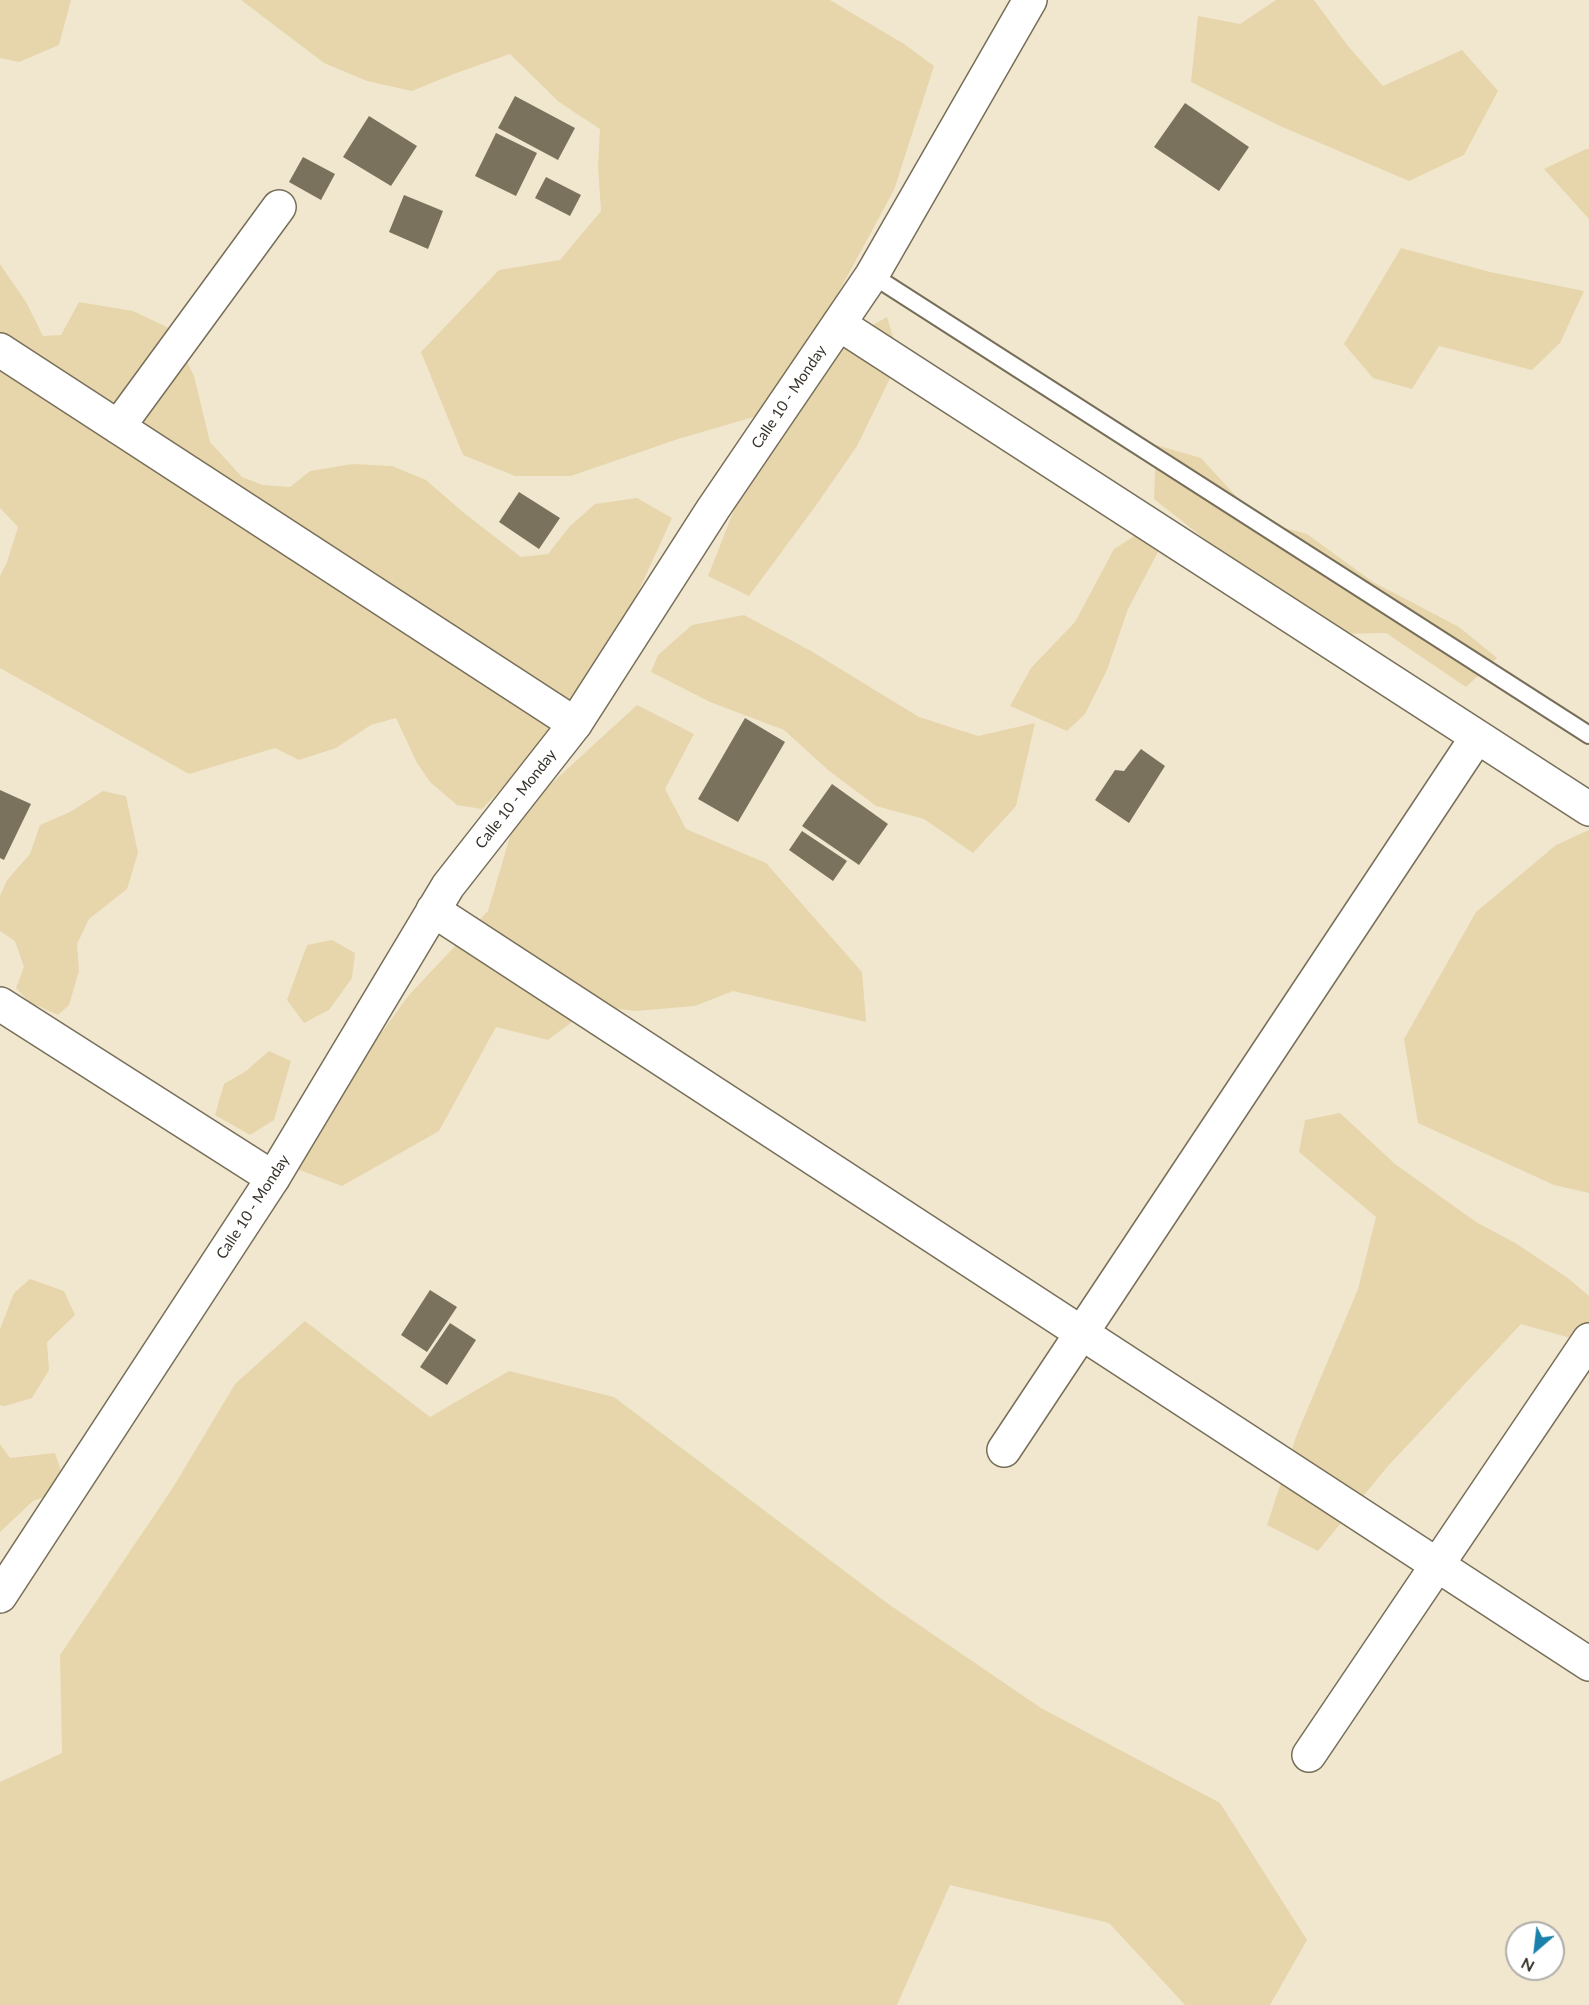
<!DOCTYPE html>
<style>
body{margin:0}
#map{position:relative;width:1589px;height:2005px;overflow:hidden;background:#f1e7cf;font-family:Lato,sans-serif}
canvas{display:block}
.north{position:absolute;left:1505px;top:1921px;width:60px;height:60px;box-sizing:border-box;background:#fff;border:2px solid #aeada9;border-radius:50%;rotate:208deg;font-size:16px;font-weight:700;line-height:24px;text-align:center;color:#353128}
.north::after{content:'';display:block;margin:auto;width:21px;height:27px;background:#1981ab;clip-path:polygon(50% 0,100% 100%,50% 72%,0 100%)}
</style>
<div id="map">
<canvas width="1589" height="2005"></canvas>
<div class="north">N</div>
</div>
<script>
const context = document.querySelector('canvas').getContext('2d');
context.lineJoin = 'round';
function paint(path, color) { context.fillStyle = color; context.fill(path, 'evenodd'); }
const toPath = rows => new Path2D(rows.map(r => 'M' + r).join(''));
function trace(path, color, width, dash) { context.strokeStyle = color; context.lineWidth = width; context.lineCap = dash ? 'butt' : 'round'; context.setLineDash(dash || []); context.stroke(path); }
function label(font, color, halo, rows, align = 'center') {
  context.font = font + ' Lato,sans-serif'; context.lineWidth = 6; context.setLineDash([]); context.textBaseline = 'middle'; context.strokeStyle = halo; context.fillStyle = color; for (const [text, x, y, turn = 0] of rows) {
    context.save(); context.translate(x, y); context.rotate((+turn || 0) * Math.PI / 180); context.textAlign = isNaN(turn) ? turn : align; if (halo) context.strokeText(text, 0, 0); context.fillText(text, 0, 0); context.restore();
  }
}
paint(toPath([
 [0,0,71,0,59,45,19,62,0,58],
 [241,0,830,0,904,44,934,66,894,190,836,297,757,416,678,439,571,476,515,476,463,455,421,352,499,270,560,260,601,211,598,166,600,129,559,102,510,54,451,75,412,91,367,81,324,63],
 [1276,0,1314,0,1348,46,1383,86,1462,50,1498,91,1464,155,1409,181,1280,126,1191,82,1198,16,1240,24],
 [1586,149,1589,149,1589,219,1544,169],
 [1401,248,1490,272,1584,291,1560,343,1532,370,1439,346,1412,389,1373,378,1344,344],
 [0,264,26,302,43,336,61,335,79,302,133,311,171,329,194,376,210,442,242,477,263,485,290,487,310,471,353,464,392,466,426,480,464,513,521,557,548,554,570,526,595,504,637,498,672,518,597,682,546,742,482,809,457,805,430,782,417,763,396,718,371,725,336,748,299,760,275,748,189,774,0,668,0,576,7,562,18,527,0,508],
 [887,317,893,337,897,364,857,446,817,504,749,596,708,576,736,505,844,341],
 [1156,445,1201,458,1259,521,1307,534,1373,582,1459,627,1497,658,1466,687,1386,633,1336,634,1230,559,1154,499],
 [1150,526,1160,548,1128,609,1107,670,1085,714,1067,731,1010,706,1031,668,1075,622,1114,549],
 [744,615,811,651,919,717,978,736,1035,723,1016,806,973,853,924,819,876,806,828,770,784,730,710,702,651,672,658,655,692,625],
 [637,705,694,734,665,789,686,829,766,863,862,972,866,1022,733,991,695,1006,635,1011,593,1006,548,1040,496,1027,439,1131,342,1186,297,1169,338,1092,409,995,488,911,516,816],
 [103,791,126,796,138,853,127,889,89,919,77,944,79,971,69,1005,58,1015,29,1002,16,988,24,967,15,941,0,931,0,896,7,880,30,854,40,825,70,812],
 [1589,830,1589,1193,1554,1185,1418,1123,1404,1039,1476,912,1556,845],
 [332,940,355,953,352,978,329,1010,304,1023,287,1000,307,945],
 [269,1051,291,1061,274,1120,250,1135,215,1115,224,1084,246,1071],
 [1340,1113,1395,1164,1476,1222,1517,1244,1569,1279,1589,1296,1589,1334,1581,1341,1521,1324,1388,1466,1318,1551,1267,1525,1297,1434,1358,1289,1376,1217,1299,1152,1305,1120],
 [30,1279,64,1291,75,1315,47,1342,49,1370,32,1398,5,1406,0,1405,0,1329,14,1293],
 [305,1321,430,1417,509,1371,614,1397,887,1603,1041,1708,1220,1803,1307,1940,1270,2005,1185,2005,1109,1923,950,1885,897,2005,0,2005,0,1782,62,1753,60,1655,172,1489,235,1384],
 [0,1444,10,1458,55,1453,63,1477,49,1495,33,1501,0,1532]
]), '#e7d6ac');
paint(toPath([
 [515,96,575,128,558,160,498,128],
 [1185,103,1249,147,1219,191,1154,147],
 [369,116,417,146,391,186,343,157],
 [496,133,537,153,516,196,475,176],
 [303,157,335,174,321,200,289,182],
 [546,177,581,195,570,216,535,198],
 [404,195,443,211,428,249,389,232],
 [519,492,560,518,539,549,499,522],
 [745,718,785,742,738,822,698,799],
 [1141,749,1165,766,1129,823,1095,800,1115,770,1124,771],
 [832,784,888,824,859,865,802,826],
 [0,790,31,804,4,860,0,858],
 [802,831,847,861,833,881,789,850],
 [430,1290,457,1307,427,1352,401,1335],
 [450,1323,476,1340,447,1385,420,1367]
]), '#7b725d');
const service = toPath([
 [872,275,1589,735]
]);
const minor = toPath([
 [839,324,1589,809],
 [0,350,575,724],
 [118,427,279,207],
 [433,910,1589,1664],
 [0,1004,273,1178],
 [1004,1450,1477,737],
 [1309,1755,1589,1340]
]);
const tertiary = toPath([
 [0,1596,273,1178,448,886,575,724,713,509,872,275,1030,0]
]);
trace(service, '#776e59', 20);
trace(minor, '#776e59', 36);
trace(tertiary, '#776e59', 36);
trace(service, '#fff', 16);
trace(minor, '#fff', 33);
trace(tertiary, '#fff', 33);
label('15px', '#353128', '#fff', [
 ["Calle 10 - Monday",789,397,-56],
 ["Calle 10 - Monday",516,799,-52],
 ["Calle 10 - Monday",253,1207,-57]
]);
</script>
